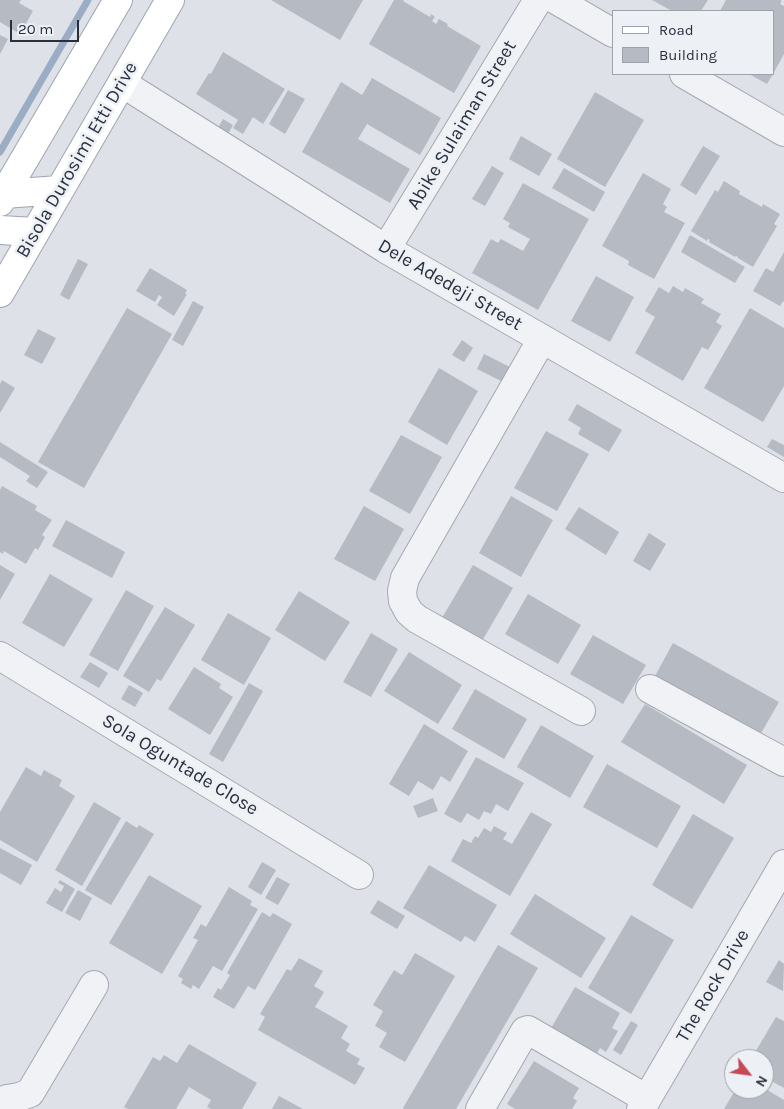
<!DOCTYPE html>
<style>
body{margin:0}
#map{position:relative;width:784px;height:1109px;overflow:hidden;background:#dee1e7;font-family:Karla,sans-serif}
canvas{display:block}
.legend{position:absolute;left:612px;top:10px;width:162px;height:65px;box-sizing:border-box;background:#edf0f5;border:1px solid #9ea3ab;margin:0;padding:6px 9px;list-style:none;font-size:15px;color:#282f3d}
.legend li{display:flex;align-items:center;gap:10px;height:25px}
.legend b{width:25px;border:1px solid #9ea3ab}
.north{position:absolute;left:724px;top:1049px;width:50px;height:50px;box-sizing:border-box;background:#edf0f5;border:1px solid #9ea3ab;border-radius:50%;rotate:120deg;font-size:14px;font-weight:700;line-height:20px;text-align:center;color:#282f3d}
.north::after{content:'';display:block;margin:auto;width:18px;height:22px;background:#c54a56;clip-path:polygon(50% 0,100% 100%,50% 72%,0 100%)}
.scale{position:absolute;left:10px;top:20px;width:69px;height:22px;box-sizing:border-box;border:2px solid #282f3d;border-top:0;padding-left:6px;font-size:15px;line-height:18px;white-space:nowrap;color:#282f3d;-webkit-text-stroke:4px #edf0f5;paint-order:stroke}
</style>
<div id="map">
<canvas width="784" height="1109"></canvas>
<ul class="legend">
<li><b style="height:6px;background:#fff"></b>Road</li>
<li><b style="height:14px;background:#b6bac3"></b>Building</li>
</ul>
<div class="north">N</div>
<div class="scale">20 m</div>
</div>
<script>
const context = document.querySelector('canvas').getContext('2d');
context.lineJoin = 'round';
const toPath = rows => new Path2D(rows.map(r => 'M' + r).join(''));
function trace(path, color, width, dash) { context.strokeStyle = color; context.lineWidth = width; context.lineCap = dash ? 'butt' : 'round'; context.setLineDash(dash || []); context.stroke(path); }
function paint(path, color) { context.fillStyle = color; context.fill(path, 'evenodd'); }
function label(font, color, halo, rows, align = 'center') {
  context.font = font + ' Karla,sans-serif'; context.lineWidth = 5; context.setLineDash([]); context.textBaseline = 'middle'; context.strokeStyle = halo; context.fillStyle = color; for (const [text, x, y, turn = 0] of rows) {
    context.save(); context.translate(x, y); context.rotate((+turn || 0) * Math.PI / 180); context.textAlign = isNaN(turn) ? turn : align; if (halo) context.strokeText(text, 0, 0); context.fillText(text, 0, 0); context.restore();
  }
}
trace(toPath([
 [0,152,88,0]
]), '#9badc5', 7);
paint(toPath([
 [0,0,21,0,19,3,33,11,20,34,0,22],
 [271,0,363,0,340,40],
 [394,0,404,0,403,1,430,17,431,14,435,17,432,21,436,24,439,19,448,24,447,26,481,46,454,93,369,44],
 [652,0,708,0,701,11,672,11],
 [726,0,780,0,782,1,780,4,784,6,784,54,773,74,773,11,720,11],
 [0,35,8,39,0,54],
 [223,52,285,89,263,124,253,117,243,134,233,128,238,120,196,94,209,73,211,74],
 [749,74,773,74,767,84],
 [372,78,441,118,420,155,367,124,358,139,410,169,390,203,302,152,341,82,362,95],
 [288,90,305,99,285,134,269,124],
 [595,92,644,120,605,187,557,159],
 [223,119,233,125,228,134,218,128],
 [521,136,552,154,539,176,509,159],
 [703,146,720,156,696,195,680,185],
 [492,166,504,173,485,206,472,199],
 [564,168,605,192,594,212,552,188],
 [643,173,671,189,663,204,667,207,664,212,685,223,654,279,628,265,629,261,602,246],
 [724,181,740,191,739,194,762,207,763,204,780,214,774,224,777,226,753,267,738,258,738,257,736,256,735,257,709,242,710,240,708,239,707,241,691,231,715,190,718,192],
 [523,183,589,219,538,310,472,273,491,239,498,243,501,239,523,251,530,239,508,227,510,223,503,219],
 [690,235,745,267,735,283,681,252],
 [784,252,784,302,783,301,780,306,753,291,766,268,773,272],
 [78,259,88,264,69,300,60,295],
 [150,268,187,290,185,294,187,294,174,316,157,305,162,297,159,295,155,302,136,291],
 [596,276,634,297,610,342,571,321],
 [673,286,683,292,685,288,704,299,701,303,721,314,716,322,722,326,708,350,702,347,683,381,635,353,655,317,645,311,659,287,669,293],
 [193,301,204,307,183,346,172,340],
 [127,308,172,334,84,488,38,462],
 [750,308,784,328,784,386,763,422,704,388],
 [38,329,56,338,42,364,24,355],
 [462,340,473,348,464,362,452,355],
 [484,354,510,367,503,382,477,369],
 [439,368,478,391,447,445,408,422],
 [2,380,15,388,0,413,0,384],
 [577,404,622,430,609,452,578,434,581,428,568,420],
 [546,431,589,454,557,511,514,488],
 [401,435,442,457,410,514,369,491],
 [772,439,784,445,784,457,767,447],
 [0,442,48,472,37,488,26,481,30,476,0,457],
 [2,486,37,506,35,510,52,520,42,535,45,537,38,550,35,548,26,564,4,551,3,554,0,552,0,490],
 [511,496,553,520,521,577,479,553],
 [364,506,404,529,375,581,334,559],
 [579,507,619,532,606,555,565,529],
 [66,520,125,552,112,578,52,546],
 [649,533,666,544,650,571,633,561],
 [0,565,15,574,0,600],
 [473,565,513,588,482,641,442,618],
 [50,574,93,599,64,647,22,623],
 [126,590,154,606,118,671,89,655],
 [299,591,350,622,325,661,275,630],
 [528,594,581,625,558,664,505,634],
 [165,607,195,625,161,681,157,679,149,692,123,676],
 [228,613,271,638,244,685,201,660],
 [371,633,398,649,371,697,343,682],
 [593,635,646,665,623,704,570,674],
 [673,643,779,702,760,735,655,676],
 [409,652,462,685,438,724,384,691],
 [90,662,108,673,99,688,80,677],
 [194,667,221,684,219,688,233,697,210,735,168,709],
 [249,683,263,691,223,762,209,754],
 [129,685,143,693,135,707,121,699],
 [475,689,527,719,504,759,452,729],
 [645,704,747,765,724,804,621,742],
 [424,724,468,751,450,782,441,776,433,790,418,781,409,796,389,784],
 [541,725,594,756,570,798,517,767],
 [476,757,524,783,508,811,496,804,491,814,484,811,479,820,467,813,461,823,444,814],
 [607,764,681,806,657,848,583,807],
 [26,767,41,776,44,770,62,780,59,786,75,796,37,862,0,840,0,812],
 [433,798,438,811,418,818,413,806],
 [94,802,121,818,82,886,55,870],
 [531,812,552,824,510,896,451,861,463,839,471,843,475,836,478,838,484,828,491,832,494,826,507,833,503,839,512,844],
 [693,814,734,838,692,909,652,885],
 [126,821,137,828,139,825,154,834,111,905,85,890],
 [0,848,32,865,21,885,0,873],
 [262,862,276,870,261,895,248,887],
 [429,865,497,905,475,942,465,936,461,942,403,908],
 [149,875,202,906,162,974,109,943],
 [277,877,290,884,278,905,265,898],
 [60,880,75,889,62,912,46,903,55,888,61,892,64,886,58,883],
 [229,887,252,901,250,905,258,909,222,971,213,966,199,989,193,985,191,989,181,983,183,979,178,976,198,940,193,938,201,924,206,927],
 [78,890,92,898,80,921,65,913],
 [535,894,606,938,581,978,510,934],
 [378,900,405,916,397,929,370,913],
 [262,912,270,917,273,913,292,924,255,990,248,986,234,1009,213,997,218,988,221,990,230,975,227,973],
 [631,915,674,940,631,1014,588,988],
 [498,945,538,968,456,1109,404,1109,403,1108],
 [415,953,455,976,405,1062,379,1047,387,1033,375,1026,383,1011,373,1005,394,970,402,975],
 [299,958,323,971,314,986,324,992,315,1007,348,1026,341,1038,350,1044,346,1051,360,1059,357,1064,365,1068,355,1085,258,1030,265,1017,260,1014,287,969,291,971],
 [779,960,784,964,783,991,766,982],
 [575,987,620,1013,612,1028,618,1031,606,1052,600,1048,593,1061,547,1035],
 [776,1017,784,1021,784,1088,764,1077,764,1059,751,1059],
 [631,1021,638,1025,621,1055,613,1050],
 [189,1044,257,1083,242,1109,211,1109,207,1107,211,1100,189,1087,176,1109,128,1109,124,1107,153,1057,160,1061,164,1055,177,1063],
 [534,1061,579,1088,573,1098,577,1101,572,1109,515,1109,507,1104],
 [764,1088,784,1100,784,1109,724,1109,736,1089],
 [279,1096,303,1109,272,1109]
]), '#b6bac3');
const minor = toPath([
 [556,0,613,33],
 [684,74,784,132],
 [122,83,386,249,784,478],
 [386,249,538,0],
 [542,339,405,578,402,591,403,601,409,612,417,619,581,711],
 [0,656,359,875],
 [650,689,784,762],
 [0,1103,7,1099,19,1097,30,1093,94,985],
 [480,1109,525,1031,528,1030,647,1099],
 [641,1109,784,864]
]);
const major = toPath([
 [0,193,4,194,59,190],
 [0,202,4,194,118,0],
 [0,230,35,232],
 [0,293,170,0]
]);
trace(minor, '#a4a8b1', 30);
trace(major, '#9ea5b2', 30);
trace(minor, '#f1f2f5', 28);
trace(major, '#fff', 28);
label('19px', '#282f3d', '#edf0f5', [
 ["Abike Sulaiman Street",462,125,-59],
 ["Bisola Durosimi Etti Drive",77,160,-60],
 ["Dele Adedeji Street",450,285,30],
 ["Sola Oguntade Close",180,765,31],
 ["The Rock Drive",713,986,-60]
]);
</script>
